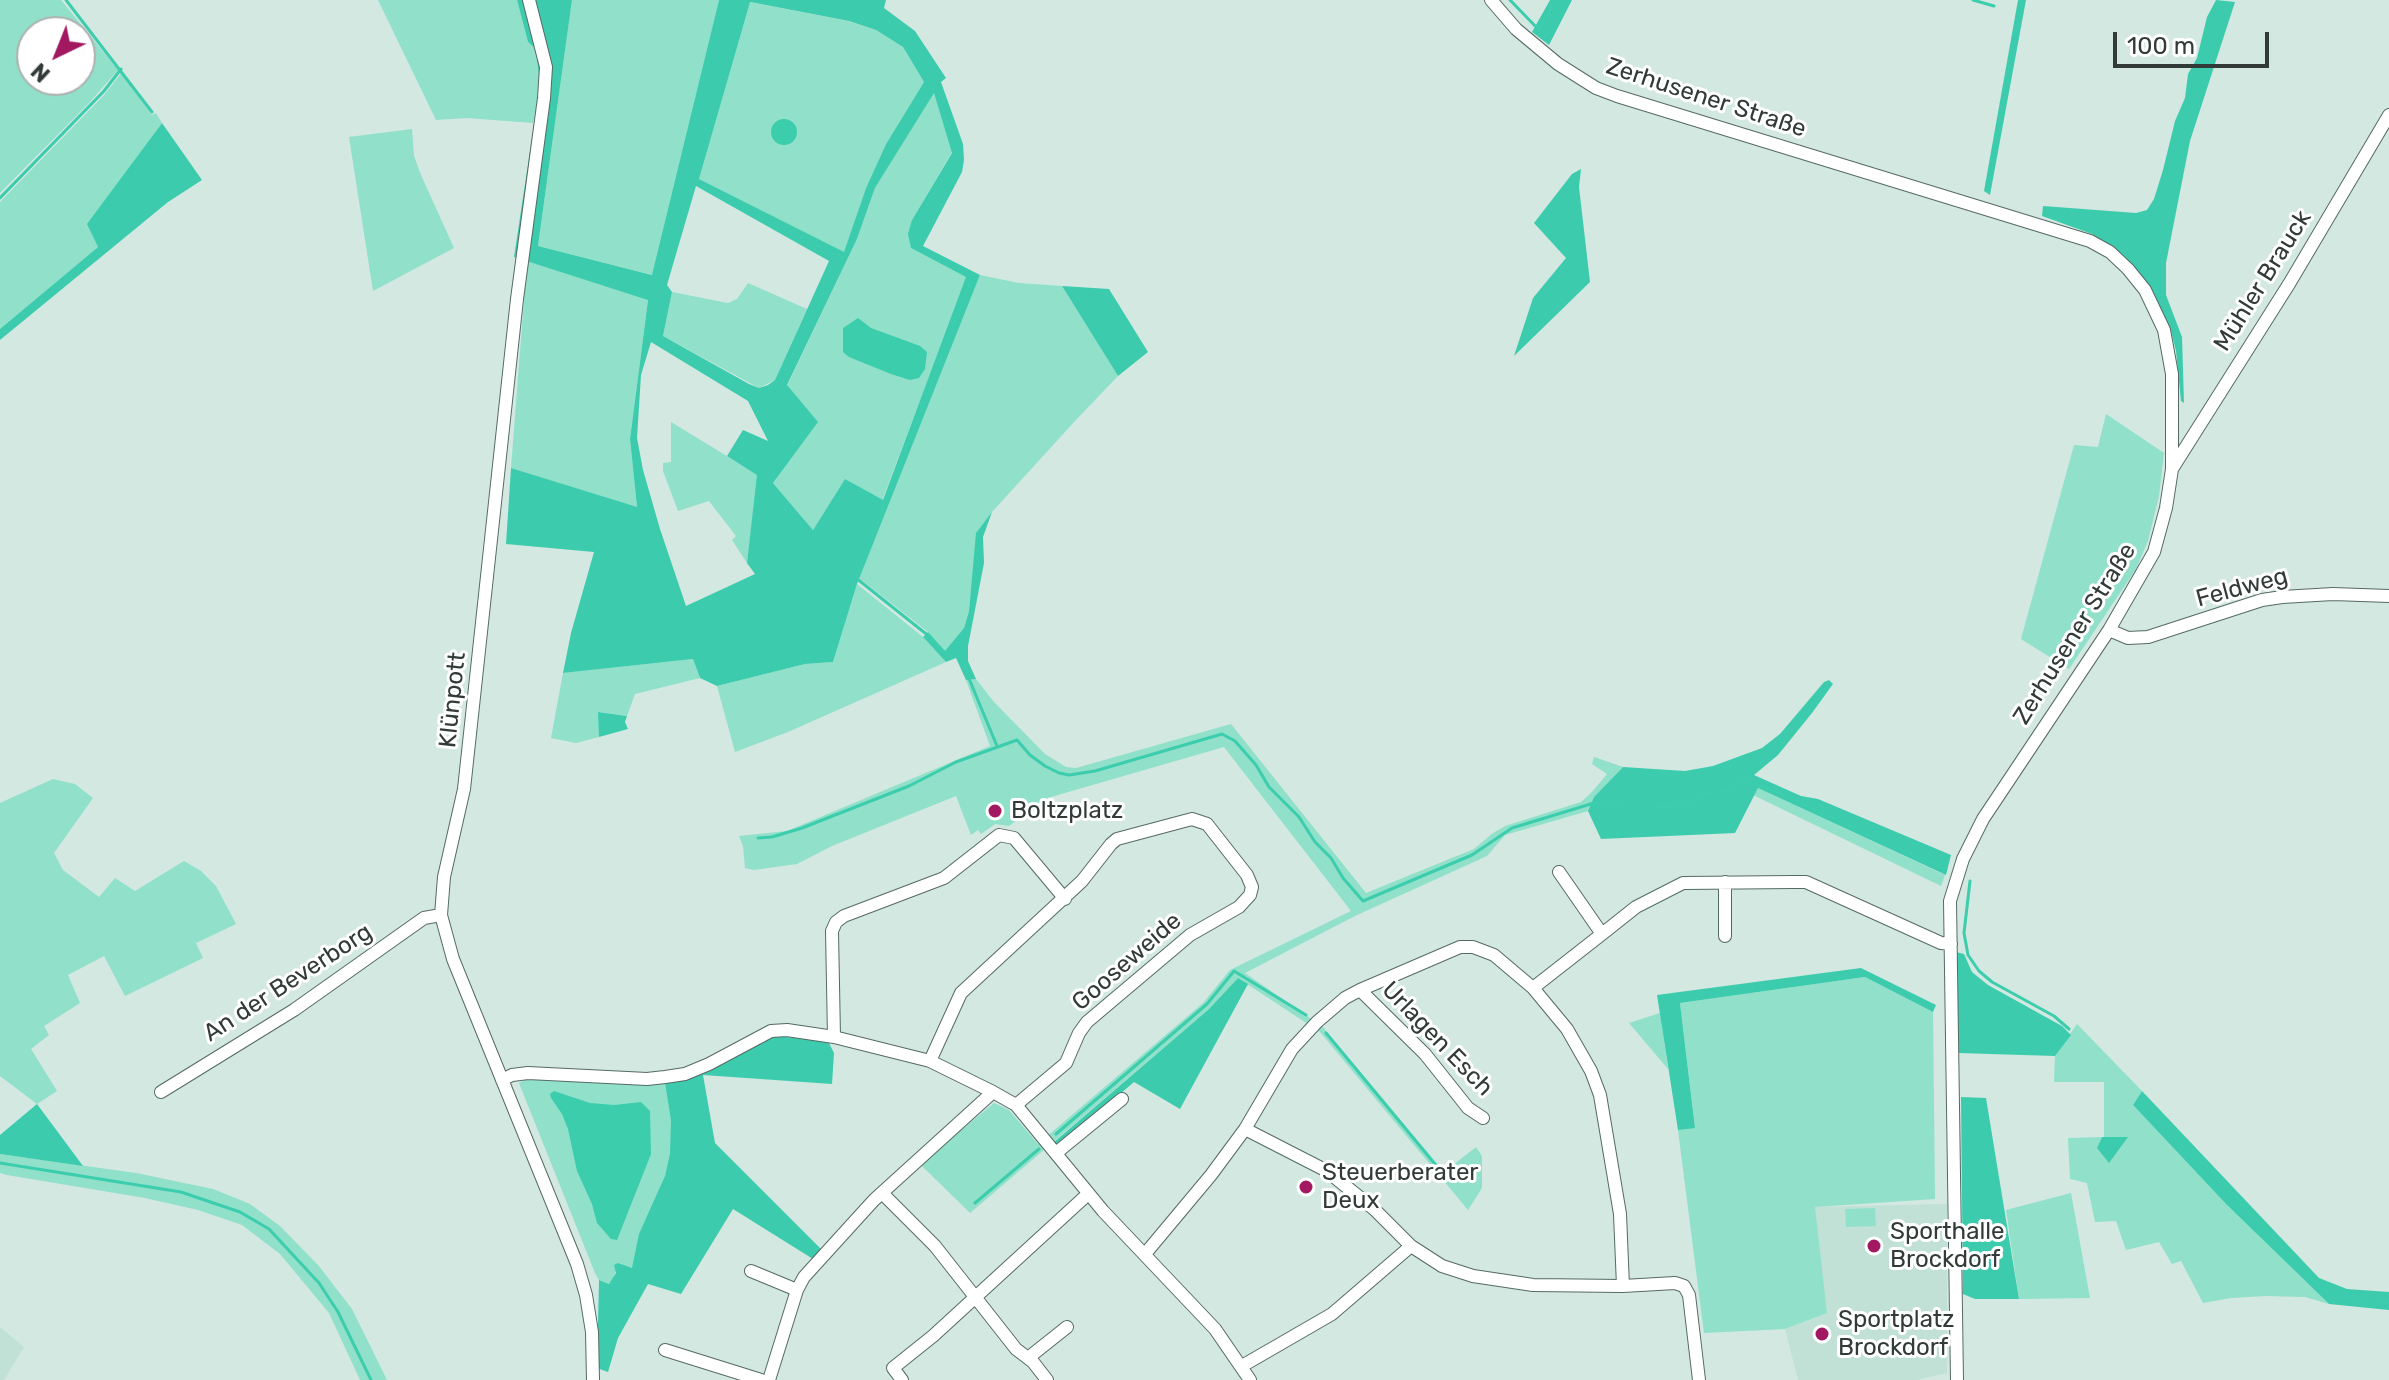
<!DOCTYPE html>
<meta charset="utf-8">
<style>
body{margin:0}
#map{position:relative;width:2389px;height:1380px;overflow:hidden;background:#d2e8e1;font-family:Rubik,sans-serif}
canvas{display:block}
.north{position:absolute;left:16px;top:16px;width:80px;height:80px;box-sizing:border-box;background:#fff;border:2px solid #adb1af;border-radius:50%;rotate:223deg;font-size:22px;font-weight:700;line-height:32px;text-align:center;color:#323b38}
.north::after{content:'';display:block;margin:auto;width:28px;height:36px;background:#a21861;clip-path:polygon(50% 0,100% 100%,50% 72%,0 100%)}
.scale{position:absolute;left:2113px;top:32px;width:156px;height:36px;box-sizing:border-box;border:4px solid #323b38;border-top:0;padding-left:10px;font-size:24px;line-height:28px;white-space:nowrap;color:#323b38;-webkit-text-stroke:6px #fff;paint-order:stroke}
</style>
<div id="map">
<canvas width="2389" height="1380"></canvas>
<div class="north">N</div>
<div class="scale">100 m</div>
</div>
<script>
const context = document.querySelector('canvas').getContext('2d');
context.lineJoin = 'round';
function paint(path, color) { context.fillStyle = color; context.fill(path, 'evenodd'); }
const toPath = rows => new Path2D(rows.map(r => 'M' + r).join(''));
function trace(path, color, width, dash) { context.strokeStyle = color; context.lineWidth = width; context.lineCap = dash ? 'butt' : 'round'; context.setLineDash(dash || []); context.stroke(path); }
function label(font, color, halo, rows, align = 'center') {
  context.font = font + ' Rubik,sans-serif'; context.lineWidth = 6; context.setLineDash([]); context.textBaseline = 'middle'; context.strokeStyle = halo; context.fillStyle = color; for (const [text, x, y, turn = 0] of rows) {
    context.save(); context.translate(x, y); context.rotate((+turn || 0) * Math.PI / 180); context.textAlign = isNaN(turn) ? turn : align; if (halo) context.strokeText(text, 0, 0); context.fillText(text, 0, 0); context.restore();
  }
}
paint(toPath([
 [1947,1204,1947,1373,1917,1380,1798,1380,1785,1329,1827,1313,1814,1207],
 [0,1327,24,1347,4,1380,0,1380]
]), '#c1e1d7');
paint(toPath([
 [0,0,61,0,118,70,89,103,0,193],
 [80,32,80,80,32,80,32,32],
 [378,0,517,0,528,42,536,48,539,67,540,85,533,123,467,118,436,120],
 [572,0,719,0,653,275,538,246],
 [749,2,848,21,876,30,903,47,924,82,886,144,866,188,844,253,699,179],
 [122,72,152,115,156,113,162,123,88,224,98,247,0,329,0,202,105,94],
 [934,92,952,152,912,220,911,248,967,277,882,501,845,479,813,530,773,483,817,422,787,386,857,239,875,188],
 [412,129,414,156,421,175,454,248,373,291,349,137],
 [527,261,648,299,630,439,637,508,511,468],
 [980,275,1019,283,1062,286,1118,376,1074,422,992,512,977,533,969,611,964,628,945,652,928,632,859,578],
 [748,283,807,309,775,380,759,388,663,336,672,292,728,303,737,299],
 [2106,414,2164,453,2159,496,2148,541,2136,569,2069,669,2021,639,2074,445,2098,447],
 [671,422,758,475,747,563,732,540,736,536,709,501,678,511,663,471,663,463,671,462],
 [857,584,923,637,946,662,788,732,735,752,717,686,805,664,833,662],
 [693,659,700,678,635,694,627,716,599,712,599,737,576,743,551,738,563,673],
 [976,679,994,702,1045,754,1066,767,1076,768,1231,724,1366,893,1474,849,1493,833,1505,826,1581,802,1592,792,1607,774,1592,764,1594,757,1623,767,1594,797,1588,811,1505,835,1487,856,1355,916,1245,973,1323,1027,1444,1172,1476,1147,1482,1156,1482,1188,1468,1210,1320,1032,1238,978,1209,1009,970,1213,920,1164,994,1103,1009,1110,1038,1144,1203,1003,1230,970,1351,911,1224,747,1044,799,1009,826,995,824,981,834,978,830,971,835,956,796,832,846,797,864,754,870,745,868,743,846,739,836,787,831,990,746,966,680],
 [53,779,75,784,93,798,54,853,63,870,99,897,115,878,135,891,184,861,201,871,216,886,236,924,196,943,203,958,125,996,104,956,68,975,80,1003,44,1026,49,1035,31,1049,57,1091,37,1104,0,1076,0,803],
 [1758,788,1945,875,1941,886,1753,795],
 [1865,977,1933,1012,1935,1199,1815,1207,1827,1313,1785,1329,1704,1333,1678,1130,1695,1127,1680,1003],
 [1660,1013,1668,1069,1629,1023],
 [2077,1024,2142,1091,2133,1105,2226,1204,2329,1304,2305,1297,2267,1296,2231,1298,2203,1303,2181,1261,2172,1264,2159,1242,2126,1250,2116,1221,2095,1222,2087,1183,2070,1179,2068,1138,2102,1137,2097,1148,2128,1137,2104,1137,2104,1082,2054,1082,2055,1056],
 [547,1077,665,1083,671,1121,671,1154,665,1176,632,1269,618,1263,613,1280,609,1284,599,1280,595,1273,519,1083,525,1080],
 [0,1154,136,1173,213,1189,250,1204,280,1226,318,1265,352,1309,387,1380,360,1380,329,1313,280,1254,242,1225,198,1210,145,1198,7,1175,0,1173],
 [2071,1193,2090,1298,2019,1299,2006,1210],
 [1875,1208,1876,1226,1846,1227,1845,1209]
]), '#90e0ca');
paint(toPath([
 [517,0,572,0,538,246,652,275,719,0,886,0,884,8,915,31,946,78,941,82,963,144,964,160,962,172,923,246,980,275,857,584,833,662,805,664,717,686,700,678,693,659,563,673,571,633,594,552,506,544,511,468,637,507,630,439,648,300,514,257,540,85,536,49,528,42],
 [750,2,849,21,876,30,903,47,924,82,886,144,866,188,844,252,699,179],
 [934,93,952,153,912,220,908,234,911,248,966,277,883,500,845,479,813,530,773,483,818,422,787,385,857,239,875,188],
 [696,186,829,261,775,380,768,385,759,388,749,384,663,336,672,292,667,285],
 [651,342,748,401,768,441,743,430,727,456,757,475,747,563,755,574,686,606,660,529,643,470,637,438,641,375],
 [1550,0,1572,0,1549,45,1532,32],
 [2018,0,2026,0,1990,195,1984,191],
 [2216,0,2235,2,2190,141,2166,263,2166,295,2182,337,2184,403,2181,401,2176,351,2170,327,2139,273,2117,251,2092,234,2042,216,2043,206,2136,213,2147,210,2154,199,2163,170,2175,121,2185,98,2188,74,2197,58,2207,17],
 [162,123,202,180,168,202,0,340,0,329,98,247,87,224],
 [1581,169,1579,187,1590,282,1514,356,1533,298,1566,258,1534,223,1572,174],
 [1062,286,1109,289,1148,352,1118,376],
 [992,512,983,537,984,563,968,646,968,661,976,679,966,680,956,658,946,662,923,637,928,632,945,651,964,628,969,611,976,533],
 [1829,680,1833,684,1812,713,1778,755,1754,775,1801,796,1818,799,1951,855,1946,875,1758,788,1735,833,1601,839,1588,811,1594,797,1623,767,1685,771,1713,766,1762,748,1780,734,1824,682],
 [598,712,627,716,625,722,628,729,599,737],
 [1956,952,1964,954,1972,972,1988,985,2062,1026,2071,1035,2055,1056,1958,1053],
 [1861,968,1936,1005,1933,1012,1865,977,1680,1003,1695,1128,1678,1130,1657,995],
 [1238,978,1248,984,1180,1109,1134,1082,1058,1147,1053,1143,1209,1009],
 [775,1036,828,1041,834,1053,832,1084,703,1075,715,1143,821,1249,813,1259,733,1209,681,1294,648,1284,618,1338,608,1372,597,1368,599,1280,609,1284,616,1273,614,1265,618,1263,632,1268,639,1234,665,1176,670,1154,671,1121,665,1083,690,1078],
 [2142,1091,2319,1278,2347,1289,2389,1292,2389,1310,2329,1304,2226,1204,2133,1105],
 [1961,1097,1986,1098,2019,1299,1975,1299,1963,1294],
 [37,1104,83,1166,0,1154,0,1135],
 [2102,1137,2128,1137,2109,1163,2097,1148]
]), '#3cccad');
paint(toPath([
 '771 132a13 13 0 1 1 26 0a13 13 0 1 1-26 0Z',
 [858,318,871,328,920,346,927,352,925,369,919,378,910,380,891,374,849,357,843,352,843,328],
 [554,1091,590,1103,614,1105,641,1102,650,1111,651,1154,617,1240,611,1239,597,1223,592,1204,577,1171,568,1129,562,1114,551,1098,550,1094]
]), '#3ccdad');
trace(toPath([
 [66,0,152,112],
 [1510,0,1539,30,1556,0],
 [1973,0,1994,6],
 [0,198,104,91,121,69],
 [971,280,856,578,930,637,941,651,960,657,997,746],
 [758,838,772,837,802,828,909,786,956,762,1017,740,1030,755,1045,766,1059,773,1069,775,1095,771,1222,734,1235,741,1256,765,1269,787,1299,817,1315,842,1331,858,1343,878,1363,901,1472,855,1512,828,1594,803,1606,806,1631,799,1641,800,1654,807,1688,805,1706,793,1726,791,1734,784,1747,779,1943,868],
 [1970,881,1964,933,1968,955,1979,971,1992,982,2054,1016,2069,1029],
 [1326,1033,1439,1169],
 [2149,1104,2319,1286,2332,1296,2389,1302],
 [1056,1134,1207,1004,1234,971,1306,1015],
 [0,1163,181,1192,240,1212,269,1229,319,1283,338,1312,371,1380],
 [975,1203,1039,1149]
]), '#3ccdad', 3);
const street = toPath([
 [529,0,546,67,544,98,517,299,464,789,444,877,441,915,453,959,577,1264,586,1295,592,1332,593,1380],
 [1491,0,1516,29,1558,64,1596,88,1617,96,2090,241,2110,252,2128,269,2145,290,2164,330,2172,374,2172,469,2166,508,2154,552,2109,630,1983,819,1963,859,1950,901,1957,1380],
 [2172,469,2289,284,2389,115],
 [2109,630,2128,638,2148,637,2262,600,2282,597,2333,594,2389,596],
 [1725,882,1725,936],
 [1602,934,1636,907,1683,883,1794,882,1806,882,1941,943,1951,944],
 [1533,988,1602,934,1559,872],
 [1360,990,1425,1054,1468,1108,1483,1118],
 [930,1061,961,993,1082,881,1111,844,1117,839,1192,819,1207,824,1247,875,1252,887,1250,895,1239,907,1190,935,1087,1022,1079,1033,1066,1063,1016,1105],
 [502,1080,512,1075,528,1073,647,1079,665,1077,685,1074,709,1064,771,1031,787,1030,834,1037],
 [161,1092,294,1010,424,918,441,915],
 [993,1092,930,1061,834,1037,832,931,836,922,844,916,944,878,999,835,1014,838,1065,899],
 [1245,1129,1327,1171,1374,1209,1411,1246,1442,1266,1473,1276,1533,1285,1623,1286,1675,1283,1684,1286,1689,1295,1699,1380],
 [1056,1153,1122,1099],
 [882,1193,935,1246,1016,1349,1033,1362,1047,1380],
 [1145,1254,1211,1175,1245,1129,1292,1049,1317,1022,1345,998,1360,990,1460,947,1473,947,1494,955,1533,988,1567,1029,1591,1071,1600,1095,1620,1214,1623,1286],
 [751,1271,797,1290],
 [665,1350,761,1380],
 [1028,1358,1067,1327],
 [1242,1366,1332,1314,1411,1246],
 [769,1380,797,1290,804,1277,874,1200,993,1092,1016,1105,1103,1211,1215,1329,1250,1380],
 [902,1380,893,1368,933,1336,1088,1194]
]);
trace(street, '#566a64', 14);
trace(street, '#fff', 12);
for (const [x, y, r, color] of [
 [995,811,8,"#a21861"],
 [1306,1187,8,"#a21861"],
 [1874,1246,8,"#a21861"],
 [1822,1334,8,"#a21861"]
]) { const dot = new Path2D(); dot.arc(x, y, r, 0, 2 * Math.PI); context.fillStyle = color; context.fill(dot); trace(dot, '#fff', 3); }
label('24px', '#323b38', '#fff', [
 ["Zerhusener Straße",1706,98,18],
 ["Mühler Brauck",2263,281,-58],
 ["Feldweg",2242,588,-15],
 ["Zerhusener Straße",2075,634,-58],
 ["Klünpott",453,700,-84],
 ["Gooseweide",1127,962,-41],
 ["An der Beverborg",288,983,-33],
 ["Urlagen Esch",1437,1039,46]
]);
label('24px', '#323b38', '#fff', [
 ["Boltzplatz",1011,811],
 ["Steuerberater",1322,1173],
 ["Deux",1322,1201],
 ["Sporthalle",1890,1232],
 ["Brockdorf",1890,1260],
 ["Sportplatz",1838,1320],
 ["Brockdorf",1838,1348]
], 'left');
</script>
